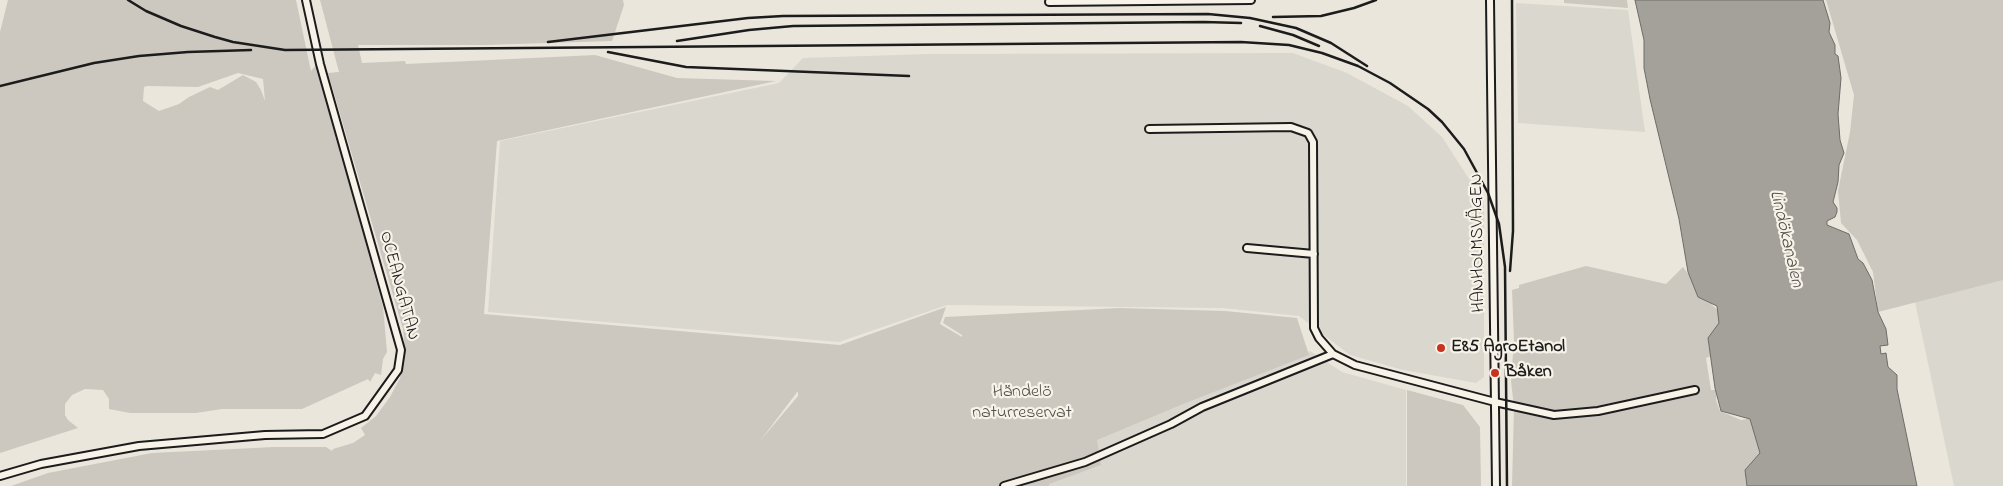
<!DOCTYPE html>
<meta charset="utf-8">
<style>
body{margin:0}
canvas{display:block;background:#eae6dc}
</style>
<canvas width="2003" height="486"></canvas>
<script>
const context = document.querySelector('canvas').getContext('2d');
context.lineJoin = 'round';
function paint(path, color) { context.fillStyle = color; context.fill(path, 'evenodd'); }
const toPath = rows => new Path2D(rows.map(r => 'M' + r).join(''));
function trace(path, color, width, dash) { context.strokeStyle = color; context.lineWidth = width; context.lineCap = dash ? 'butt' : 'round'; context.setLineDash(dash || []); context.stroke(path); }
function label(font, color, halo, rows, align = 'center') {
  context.font = font + ' "Indie Flower",sans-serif'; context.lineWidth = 4.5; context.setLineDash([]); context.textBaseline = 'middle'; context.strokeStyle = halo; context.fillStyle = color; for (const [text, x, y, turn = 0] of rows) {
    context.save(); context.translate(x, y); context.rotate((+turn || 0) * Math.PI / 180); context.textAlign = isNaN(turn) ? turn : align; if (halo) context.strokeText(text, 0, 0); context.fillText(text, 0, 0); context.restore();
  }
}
paint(toPath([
 [1516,3,1628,10,1645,132,1518,123],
 [1293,53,1347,73,1408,106,1442,137,1484,202,1484,377,1476,383,1403,370,1350,355,1299,316,1223,308,947,305,839,342,488,312,500,141,779,83,803,58,929,54],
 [2003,279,2003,486,1954,486,1915,302],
 [1310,351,1342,372,1406,390,1406,486,1045,486,1044,481,1094,438,1182,401]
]), '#dad7ce');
paint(toPath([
 [8,0,296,0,311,71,317,64,383,307,387,352,383,359,381,375,375,373,370,382,368,379,302,409,222,409,196,413,130,413,109,409,109,399,103,390,85,389,72,395,65,404,65,415,68,420,78,428,0,453,0,32],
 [238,73,263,79,265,101,261,90,256,82,243,75,218,90,210,87,189,97,179,104,159,111,143,101,144,87,147,86,198,87],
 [320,0,623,0,624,5,612,41,485,45,358,45,362,63,405,61,406,64,595,55,677,78,776,81,497,141,484,314,840,345,946,307,940,324,962,337,962,335,943,323,945,317,1119,308,1225,311,1297,318,1309,355,1183,404,1097,440,1101,465,1049,484,1049,486,11,486,48,473,152,453,274,447,326,447,332,451,333,449,353,443,365,435,361,428,376,416,390,397,400,378,405,351,403,329,328,73,339,72],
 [798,391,798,396,760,441],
 [1564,0,1627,0,1628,8,1564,3],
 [1826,0,2003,0,2003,280,1878,312,1873,272,1857,240,1841,223,1838,191,1850,132,1854,95],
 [1586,266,1666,284,1683,267,1710,303,1722,314,1711,356,1706,358,1711,390,1717,390,1716,400,1720,411,1741,420,1753,418,1761,457,1748,486,1512,486,1514,407,1511,381,1514,340,1512,290,1519,288,1519,285],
 [1407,390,1463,405,1480,427,1481,486,1407,486]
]), '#ccc8c0');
const water = toPath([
 [1635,0,1823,0,1830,23,1829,32,1835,45,1835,54,1838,56,1841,78,1838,114,1840,140,1844,153,1839,165,1838,182,1833,202,1837,208,1837,212,1835,217,1827,221,1827,225,1849,234,1858,259,1863,263,1872,280,1878,312,1886,329,1888,345,1880,346,1881,354,1886,353,1888,367,1897,375,1897,389,1917,486,1747,486,1745,470,1760,453,1750,419,1721,411,1715,388,1708,338,1719,323,1717,306,1698,297,1688,272,1679,219,1650,99,1644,68,1644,40,1635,0]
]);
paint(water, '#a3a19a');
trace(water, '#6d6c68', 1);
const street = toPath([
 [1490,0,1496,486],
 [1049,2,1251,0],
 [1149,129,1291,127,1308,133,1313,142,1314,328,1319,338,1333,354,1355,365,1495,402,1554,415,1598,411,1695,390],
 [1247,248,1314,254],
 [0,476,41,464,139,446,265,435,323,434,365,416,398,370,401,350,320,64,306,0],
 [1004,486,1085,462,1171,424,1202,407,1333,354]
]);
trace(street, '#1c1c1c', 10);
trace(street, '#f7f3e8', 6);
trace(toPath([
 [128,0,146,11,181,26,215,37,233,42,285,50,1241,42,1289,45,1322,53,1358,66,1390,83,1428,109,1442,122,1464,149,1488,193,1499,224,1505,267,1507,486],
 [1273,17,1321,16,1354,8,1376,0],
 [1260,26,1293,35,1319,46],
 [677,41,749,30,793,26,1204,22,1241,23],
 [548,42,748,18,783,16,1208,14,1250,18,1296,28,1331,43,1367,66],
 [608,52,686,67,909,76],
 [0,86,94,63,139,56,188,52,251,50],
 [1510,271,1513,231,1512,0]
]), '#1c1c1c', 2.5);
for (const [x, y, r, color] of [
 [1441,348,5,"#c8321e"],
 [1495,373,5,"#c8321e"]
]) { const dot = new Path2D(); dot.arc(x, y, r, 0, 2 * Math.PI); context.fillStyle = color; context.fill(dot); trace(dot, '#f7f3e8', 2); }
label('18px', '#1c1c1c', '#f7f3e8', [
 ["HANHOLMSVÄGEN",1479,243,-91],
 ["OCEANGATAN",398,286,75]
]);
label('bold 18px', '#1c1c1c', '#f7f3e8', [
 ["E85 AgroEtanol",1451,348],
 ["Båken",1505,373]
], 'left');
label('18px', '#51504d', '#f7f3e8', [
 ["Händelö",1022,393],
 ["naturreservat",1022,414]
]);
label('italic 19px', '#52514e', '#f7f3e8', [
 ["Lindökanalen",1785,239,77]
]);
</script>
